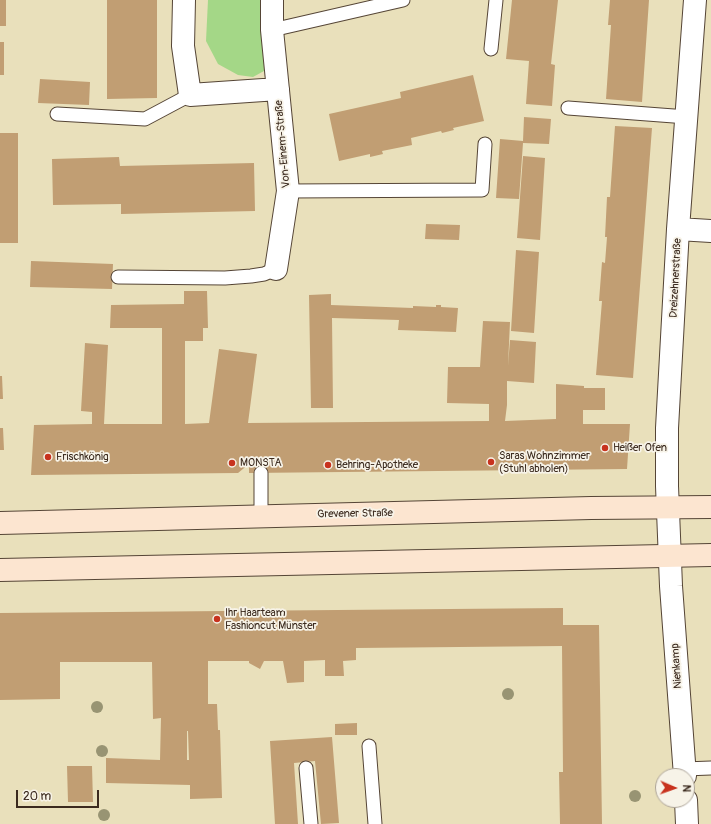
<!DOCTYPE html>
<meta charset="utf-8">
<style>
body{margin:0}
#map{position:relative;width:711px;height:824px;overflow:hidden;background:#e9e0bb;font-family:Pangolin,sans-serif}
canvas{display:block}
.north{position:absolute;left:655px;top:768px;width:40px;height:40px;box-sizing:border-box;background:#f7f3e8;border:1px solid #aca397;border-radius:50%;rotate:92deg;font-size:11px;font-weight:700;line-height:16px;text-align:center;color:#3b2a1e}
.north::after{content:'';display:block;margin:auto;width:14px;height:18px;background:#c8321e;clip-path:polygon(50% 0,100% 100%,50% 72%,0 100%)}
.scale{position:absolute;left:16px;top:790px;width:83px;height:18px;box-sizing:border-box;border:2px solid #3b2a1e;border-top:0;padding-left:5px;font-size:12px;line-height:14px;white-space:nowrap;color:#3b2a1e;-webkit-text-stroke:3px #f7f3e8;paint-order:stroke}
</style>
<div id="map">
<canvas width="711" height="824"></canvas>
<div class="north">N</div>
<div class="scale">20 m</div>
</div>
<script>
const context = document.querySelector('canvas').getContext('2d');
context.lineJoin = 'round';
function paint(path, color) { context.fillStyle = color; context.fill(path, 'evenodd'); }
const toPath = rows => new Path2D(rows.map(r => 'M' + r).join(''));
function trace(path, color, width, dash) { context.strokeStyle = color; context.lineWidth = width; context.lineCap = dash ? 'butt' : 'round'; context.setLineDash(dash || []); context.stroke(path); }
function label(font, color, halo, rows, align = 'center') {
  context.font = font + ' Pangolin,sans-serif'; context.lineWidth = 3.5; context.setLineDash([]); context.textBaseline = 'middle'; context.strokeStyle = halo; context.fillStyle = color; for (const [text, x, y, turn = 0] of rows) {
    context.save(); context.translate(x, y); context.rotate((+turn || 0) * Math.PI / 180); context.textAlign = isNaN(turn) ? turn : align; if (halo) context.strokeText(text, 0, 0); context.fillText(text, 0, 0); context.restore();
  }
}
paint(toPath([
 [208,0,266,0,264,71,253,77,238,75,218,64,206,41]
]), '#a4d787');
paint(toPath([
 [0,0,6,0,6,26,0,26],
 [107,0,157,0,157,98,107,99],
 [512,0,558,0,551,64,555,65,552,106,526,104,529,61,506,59],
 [610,0,649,0,642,102,606,99,611,25,608,25],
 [0,42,4,42,4,75,0,75],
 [473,75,484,121,453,128,454,130,442,133,441,131,411,138,412,145,382,151,383,154,370,157,370,154,339,161,329,114,401,98,400,92],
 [40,79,90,82,89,105,38,103],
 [524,117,551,119,549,144,523,143,519,199,496,198,500,139,523,141],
 [615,126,652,128,633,378,596,375,602,301,599,301,602,262,605,263,607,237,605,237,607,197,610,197],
 [0,133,18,133,18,243,0,243],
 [523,156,545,158,540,240,517,238],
 [119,157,120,166,254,163,255,211,121,214,121,204,53,205,52,159],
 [426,224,460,225,459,240,425,239],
 [516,250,539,252,534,333,511,331],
 [31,261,113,264,112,289,30,287],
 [184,291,207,291,208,328,203,328,203,341,185,341,185,424,209,423,219,349,257,354,248,423,489,421,489,404,447,403,448,367,480,367,483,321,510,322,508,366,510,340,536,342,534,383,507,381,507,405,505,421,556,419,556,384,584,386,584,388,605,388,605,410,583,410,583,424,630,424,627,469,249,473,249,464,238,473,31,475,34,425,92,424,92,412,81,411,85,343,108,345,104,424,162,424,162,328,110,328,111,305,184,304],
 [331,294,331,305,413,308,413,306,436,307,436,305,441,305,441,307,458,308,456,332,398,330,399,320,332,318,333,408,311,408,309,295],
 [0,376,2,376,3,399,0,399],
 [0,428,3,428,4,450,0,450],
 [563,608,563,625,599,625,602,824,560,824,559,772,563,772,562,646,356,648,356,660,343,661,344,676,325,676,325,660,304,661,304,682,287,683,283,661,264,661,260,669,249,663,249,661,208,661,208,704,217,704,218,730,220,730,222,798,190,799,190,785,106,783,106,758,160,760,161,718,153,719,152,662,60,662,60,699,0,700,0,613],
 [187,731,188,731,189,760,187,760],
 [357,723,357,735,335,735,335,724],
 [332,737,339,823,321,824,315,761,294,763,298,824,275,824,270,741],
 [67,766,92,766,93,802,68,802]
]), '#c19e73');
const lane = toPath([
 [272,30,403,0],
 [491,49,496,0],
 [568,108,687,117],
 [57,114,145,119,190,95],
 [288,191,482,190,485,144],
 [118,277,225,278,251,276,264,274,276,269],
 [261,473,261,517],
 [369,746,375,824],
 [306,768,311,824],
 [684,769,711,768]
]);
const street = toPath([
 [184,0,183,46,190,95,278,89],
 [272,0,272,30,288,191,276,269],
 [678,229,711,231],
 [685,776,671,586,667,486,667,428,678,229,695,0],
 [686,800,687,824]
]);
const secondary = toPath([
 [0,523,591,508,711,507],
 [0,570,711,555]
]);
trace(lane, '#554536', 15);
trace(street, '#554536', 24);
trace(secondary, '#554536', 24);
trace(lane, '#fff', 13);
trace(street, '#fff', 22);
trace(secondary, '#fce5d0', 22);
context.fillStyle = '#989473';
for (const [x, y] of [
 [508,694],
 [97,707],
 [102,751],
 [635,796],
 [104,815]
]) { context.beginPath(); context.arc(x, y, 6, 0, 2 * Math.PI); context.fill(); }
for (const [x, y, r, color] of [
 [605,448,4,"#c8321e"],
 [48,457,4,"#c8321e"],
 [491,462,4,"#c8321e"],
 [232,463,4,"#c8321e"],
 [328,465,4,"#c8321e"],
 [217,619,4,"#c8321e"]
]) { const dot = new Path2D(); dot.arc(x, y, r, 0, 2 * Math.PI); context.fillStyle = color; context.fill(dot); trace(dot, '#f7f3e8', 1.5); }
label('11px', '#3b2a1e', '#f7f3e8', [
 ["Von-Einem-Straße",283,144,-95],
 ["Dreizehnerstraße",676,278,-87],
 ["Grevener Straße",355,514,-1],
 ["Nienkamp",677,666,-94]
]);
label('11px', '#3b2a1e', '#f7f3e8', [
 ["Heißer Ofen",613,448],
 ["Saras Wohnzimmer",499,456],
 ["(Stuhl abholen)",499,469],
 ["Frischkönig",56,457],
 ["MONSTA",240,463],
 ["Behring-Apotheke",336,465],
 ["Ihr Haarteam",225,613],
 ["Fashioncut Münster",225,626]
], 'left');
</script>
